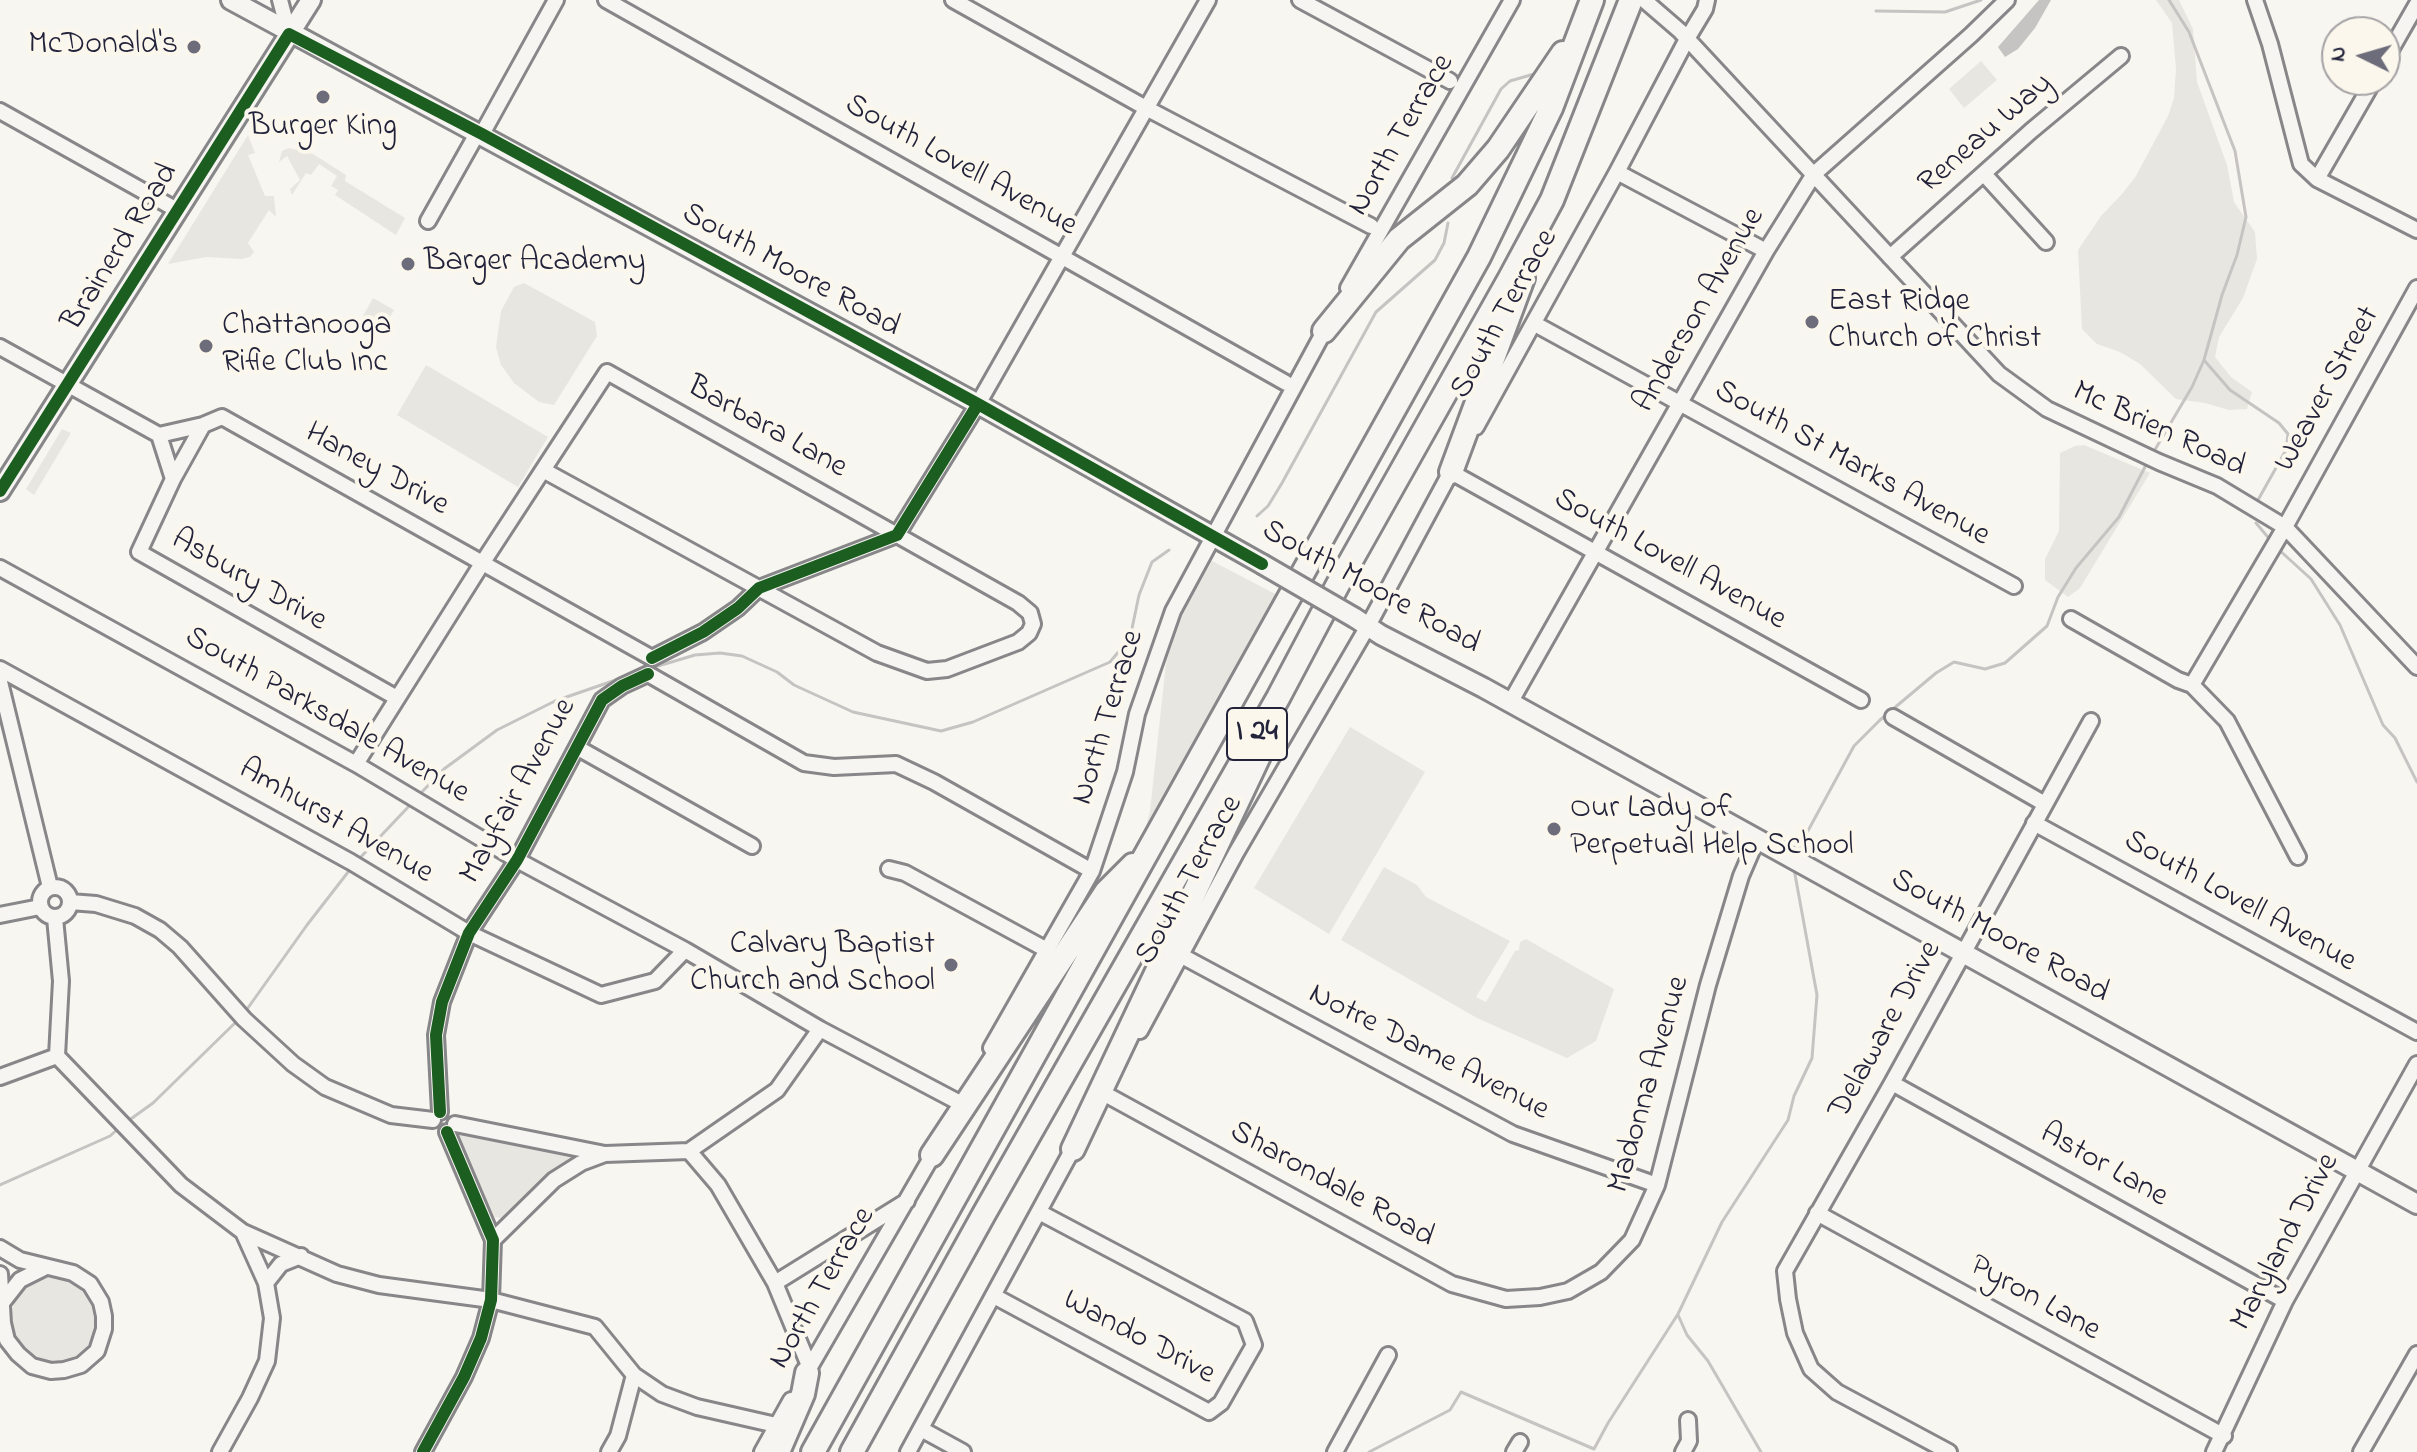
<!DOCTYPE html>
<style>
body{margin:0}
#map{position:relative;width:2417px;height:1452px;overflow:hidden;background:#f8f6f0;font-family:"Indie Flower",sans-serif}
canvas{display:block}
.north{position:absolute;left:2321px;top:16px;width:80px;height:80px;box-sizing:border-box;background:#fbf7ec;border:2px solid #a4a2a5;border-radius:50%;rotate:275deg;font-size:22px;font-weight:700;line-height:32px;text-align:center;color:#22223b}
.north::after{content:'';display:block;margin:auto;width:28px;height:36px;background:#6d6c7a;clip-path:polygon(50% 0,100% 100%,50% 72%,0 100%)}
</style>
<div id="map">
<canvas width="2417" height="1452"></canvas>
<div class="north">N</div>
</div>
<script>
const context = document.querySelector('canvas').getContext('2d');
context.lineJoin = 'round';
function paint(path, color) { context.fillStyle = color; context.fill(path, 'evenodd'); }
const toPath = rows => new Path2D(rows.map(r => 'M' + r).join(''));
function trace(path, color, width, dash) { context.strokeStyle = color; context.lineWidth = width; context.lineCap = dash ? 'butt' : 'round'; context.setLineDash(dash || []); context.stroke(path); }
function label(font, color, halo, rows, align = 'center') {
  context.font = font + ' "Indie Flower",sans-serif'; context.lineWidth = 8; context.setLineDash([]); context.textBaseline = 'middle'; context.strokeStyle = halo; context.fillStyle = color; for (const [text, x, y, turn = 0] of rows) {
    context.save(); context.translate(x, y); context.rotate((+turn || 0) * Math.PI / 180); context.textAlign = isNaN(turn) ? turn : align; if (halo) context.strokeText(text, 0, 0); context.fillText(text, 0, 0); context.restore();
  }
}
paint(toPath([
 [2156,0,2179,0,2193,29,2197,82,2227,165,2234,202,2255,232,2257,259,2243,298,2219,337,2215,357,2231,377,2252,392,2247,409,2229,410,2205,403,2176,399,2140,364,2120,352,2097,344,2082,329,2078,250,2101,216,2122,194,2136,176,2168,116,2174,98,2176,69,2172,23],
 [1981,61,1997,80,1964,108,1949,89],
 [248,135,255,153,248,155,265,196,274,196,276,217,269,210,248,243,254,252,250,257,241,259,206,257,168,264],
 [289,148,313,154,346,175,345,181,405,218,396,235,335,195,338,190,331,186,337,176,319,164,311,175,306,173,292,195,290,189,300,180,287,156,279,162,282,151],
 [524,283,595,322,597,336,554,405,539,402,514,383,501,365,496,347,501,311,514,287],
 [373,298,394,310,383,329,375,335,358,325],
 [426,365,548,437,518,487,397,415],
 [62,429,71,433,34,495,26,489],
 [2084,445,2150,473,2080,588,2068,597,2045,580,2045,559,2059,531,2060,453,2075,446],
 [1212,561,1283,598,1142,843,1150,811,1166,663,1181,614],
 [1350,727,1425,772,1329,934,1254,888],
 [1384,867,1417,885,1426,897,1510,941,1476,997,1486,1002,1515,951,1519,950,1520,942,1526,939,1614,989,1596,1041,1567,1058,1477,1018,1341,940],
 [460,1134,568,1153,575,1155,575,1159,550,1174,501,1218,495,1217,480,1190,457,1138],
 '11 1319a43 43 0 1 1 86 0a43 43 0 1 1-86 0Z'
]), '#e8e6e0');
paint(toPath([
 [2039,0,2051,0,2035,28,2018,49,2005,57,1998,47]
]), '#c6c4c3');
trace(toPath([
 [1876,11,1945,12,1981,0],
 [1452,178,1501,89,1510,81,1534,74],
 [2204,360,2230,390,2279,423,2288,434,2286,450,2258,500],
 [2153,453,2192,387,2204,360,2222,295,2237,255,2246,217,2235,151,2189,32,2169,0],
 [1257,516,1268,506,1282,483,1376,312,1435,260,1444,243,1448,223],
 [2256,523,2272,542],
 [2277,548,2311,579,2340,625,2383,725,2395,738,2417,782],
 [648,669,695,655,720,653,742,656,777,672,794,685,853,712,941,731,973,722,1110,662,1130,638,1139,595,1152,562,1169,550],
 [420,794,444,769,497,730,555,701,633,674],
 [1797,851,1854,746,1880,720,1936,673,1954,662,1985,669,2005,663,2047,626,2058,597,2076,568,2119,517,2147,463],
 [357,861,412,803],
 [245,1012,307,925,352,867],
 [128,1121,153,1103,237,1021],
 [0,1185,110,1136,119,1128],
 [1678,1315,1687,1335,1708,1361,1761,1452],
 [1369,1452,1450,1410,1461,1392,1594,1449,1608,1423,1678,1314,1722,1222,1788,1120,1794,1096,1812,1058,1817,995,1794,869]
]), '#c6c4c3', 3);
const minor = toPath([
 [280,0,289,34],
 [606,0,1286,383],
 [953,0,1146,108,1371,226],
 [1300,0,1450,81],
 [1644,0,1680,31,1999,374,2047,409,2159,462,2217,486,2285,527,2417,667],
 [2255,0,2270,44,2301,164,2317,179,2417,230],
 [2385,60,2417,4],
 [0,111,177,210],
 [482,134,556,0],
 [1617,172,1766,251],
 [1984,174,2046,242],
 [2317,179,2374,80],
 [428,221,478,132],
 [1890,257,2031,131,2121,56],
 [1348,288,1512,0],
 [1535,324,2014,586],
 [0,347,159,435,203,425,222,417,652,658],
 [1476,427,1617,172,1687,39,1705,9,1707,0],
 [159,435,173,479,139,552,397,698],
 [1451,472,1861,700],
 [173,479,203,425],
 [0,568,356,764,517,860,685,950,820,1029,960,1103],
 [2071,619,2178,680,2192,685,2227,721,2298,857],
 [652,658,703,632,738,608,759,588,897,535,978,404,1208,0],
 [0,669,351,862,469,933,601,995,655,981,685,950],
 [648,674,804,763,834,767,896,764,934,782,1092,871],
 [0,682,50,887],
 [2192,685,2285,527,2417,288],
 [1510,703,1766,251,1814,174,1971,35,2007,0],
 [1893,717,2045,804],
 [578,748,752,846],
 [356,764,483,562,543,470,607,372,1018,603,1030,613,1033,624,1029,633,1018,642,947,669,927,671,877,653,543,470],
 [2034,823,2417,1032],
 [889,869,905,873,1047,950],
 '40 902a15 15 0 1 1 30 0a15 15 0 1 1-30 0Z',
 [70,902,96,904,135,916,160,930,180,947,244,1019,293,1064,325,1087,391,1115,433,1120],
 [0,915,40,907],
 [55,918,61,981,57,1056],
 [1182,956,1513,1134,1657,1185],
 [1140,1031,1236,853,1368,626,1454,466],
 [991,1048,1092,871,1125,772,1137,714,1173,611,1328,324],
 [57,1056,181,1185,243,1232,266,1283,272,1318,267,1361,250,1398,220,1452],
 [0,1077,57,1056],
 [1892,1083,2285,1301],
 [1105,1094,1452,1284,1506,1299,1540,1297,1568,1291,1601,1272,1632,1240,1657,1185,1708,985,1741,876,1757,839],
 [440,1112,436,1035,442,1002,469,933,517,860,602,700,622,686,648,674],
 [455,1124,605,1154,689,1151,718,1185,775,1283,810,1368],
 [689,1151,777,1090,820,1029],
 [1817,1213,2224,1436],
 [243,1232,337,1274,379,1285,491,1300,595,1327,634,1375,662,1394,697,1407,776,1425],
 [493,1240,554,1180,581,1163,605,1154],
 [0,1248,20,1260,73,1273,90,1284,101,1302,104,1316,104,1329,97,1351,81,1365,64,1370,51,1371,32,1366,18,1354,7,1340,3,1323,0,1274],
 [266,1283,281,1264,301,1256],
 [775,1283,907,1201],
 [994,1296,1209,1412,1221,1403,1254,1345,1245,1321,1039,1212],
 [2,1303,20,1280,46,1267],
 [803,1379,935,1151],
 [921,1429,963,1452],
 [423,1452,464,1377,481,1338,491,1300,493,1240,447,1132],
 [609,1452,618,1436,634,1375],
 [762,1452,791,1400],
 [908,1452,1076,1143],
 [1335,1452,1388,1355],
 [1514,1452,1520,1442],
 [1683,1452,1689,1441,1688,1420],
 [1949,1452,1837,1392,1811,1369,1795,1333,1788,1299,1785,1271,1892,1083,2091,721],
 [2214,1452,2285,1301,2417,1064],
 [2361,1452,2417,1354]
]);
const major = toPath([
 [231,0,978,404,1262,564],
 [0,491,311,0],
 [1355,618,1381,635,1484,688,2417,1204]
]);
const highway = toPath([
 [1324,331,1399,239,1467,185,1498,149,1563,53],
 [1451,472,1523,278],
 [1073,1149,1259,756],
 [932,1155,1106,892,1133,865],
 [778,1452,803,1394,807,1373],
 [813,1452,1479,257,1551,108,1592,0],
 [852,1452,984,1214,1278,698,1344,573,1510,278,1552,200,1631,0]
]);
trace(minor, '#878688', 20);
trace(major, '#878688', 24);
trace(highway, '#878688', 28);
trace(minor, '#f6f5f1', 14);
trace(major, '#f6f5f1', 18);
trace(highway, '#f6f5f1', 22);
const majorBridge = toPath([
 [1262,564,1355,618]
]);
trace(majorBridge, '#878688', 24, []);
trace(majorBridge, '#f6f5f1', 18);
trace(toPath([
 [0,491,289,34,482,134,978,404,1262,564],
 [652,658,703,632,738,608,759,588,897,535,978,404],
 [440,1112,436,1035,442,1002,469,933,517,860,602,700,622,686,648,674],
 [423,1452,464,1377,481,1338,491,1300,493,1240,447,1132]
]), '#1b5e20', 12);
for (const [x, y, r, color] of [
 [194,47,8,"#6d6c7a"],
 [323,97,8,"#6d6c7a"],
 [408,264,8,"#6d6c7a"],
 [1812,322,8,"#6d6c7a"],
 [206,346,8,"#6d6c7a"],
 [1554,829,8,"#6d6c7a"],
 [951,965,8,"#6d6c7a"]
]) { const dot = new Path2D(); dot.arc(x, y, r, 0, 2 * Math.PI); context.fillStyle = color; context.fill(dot); trace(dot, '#fbf7ec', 3); }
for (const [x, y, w] of [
 [1257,734,60]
]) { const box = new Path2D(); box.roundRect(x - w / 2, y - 26, w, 52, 6); context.fillStyle = '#fbf7ec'; context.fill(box); trace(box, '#22223b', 2); }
label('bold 30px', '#22223b', null, [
 ["I 24",1257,734]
]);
label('32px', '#22223b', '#fbf7ec', [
 ["McDonald's",178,47,"right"],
 ["Burger King",323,129,"center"],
 ["Barger Academy",424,264],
 ["East Ridge",1828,304],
 ["Church of Christ",1828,341],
 ["Chattanooga",222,328],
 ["Rifle Club Inc",222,365],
 ["Our Lady of",1570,811],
 ["Perpetual Help School",1570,848],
 ["Calvary Baptist",935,947,"right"],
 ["Church and School",935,984,"right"]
], 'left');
label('32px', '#22223b', '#fbf7ec', [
 ["Reneau Way",1987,135,-41],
 ["North Terrace",1403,136,-60],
 ["South Lovell Avenue",960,167,29],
 ["Brainerd Road",122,248,-58],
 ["South Moore Road",790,272,29],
 ["Anderson Avenue",1701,311,-60],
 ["South Terrace",1506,315,-61],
 ["Weaver Street",2329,390,-61],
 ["Barbara Lane",766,429,29],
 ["Mc Brien Road",2158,431,25],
 ["South St Marks Avenue",1851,465,29],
 ["Haney Drive",376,471,29],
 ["South Lovell Avenue",1669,561,29],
 ["Asbury Drive",248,582,30],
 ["South Moore Road",1370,589,29],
 ["South Parksdale Avenue",326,717,30],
 ["North Terrace",1110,718,-73],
 ["Mayfair Avenue",520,792,-61],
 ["Amhurst Avenue",335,823,30],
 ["South Terrace",1191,881,-61],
 ["South Lovell Avenue",2239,903,29],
 ["South Moore Road",1999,938,29],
 ["Delaware Drive",1887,1031,-61],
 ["Notre Dame Avenue",1428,1054,27],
 ["Madonna Avenue",1651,1085,-74],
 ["Astor Lane",2103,1167,29],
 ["Sharondale Road",1331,1186,29],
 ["Maryland Drive",2287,1243,-62],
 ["North Terrace",824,1289,-60],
 ["Pyron Lane",2034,1300,29],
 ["Wando Drive",1138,1339,28]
]);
</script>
